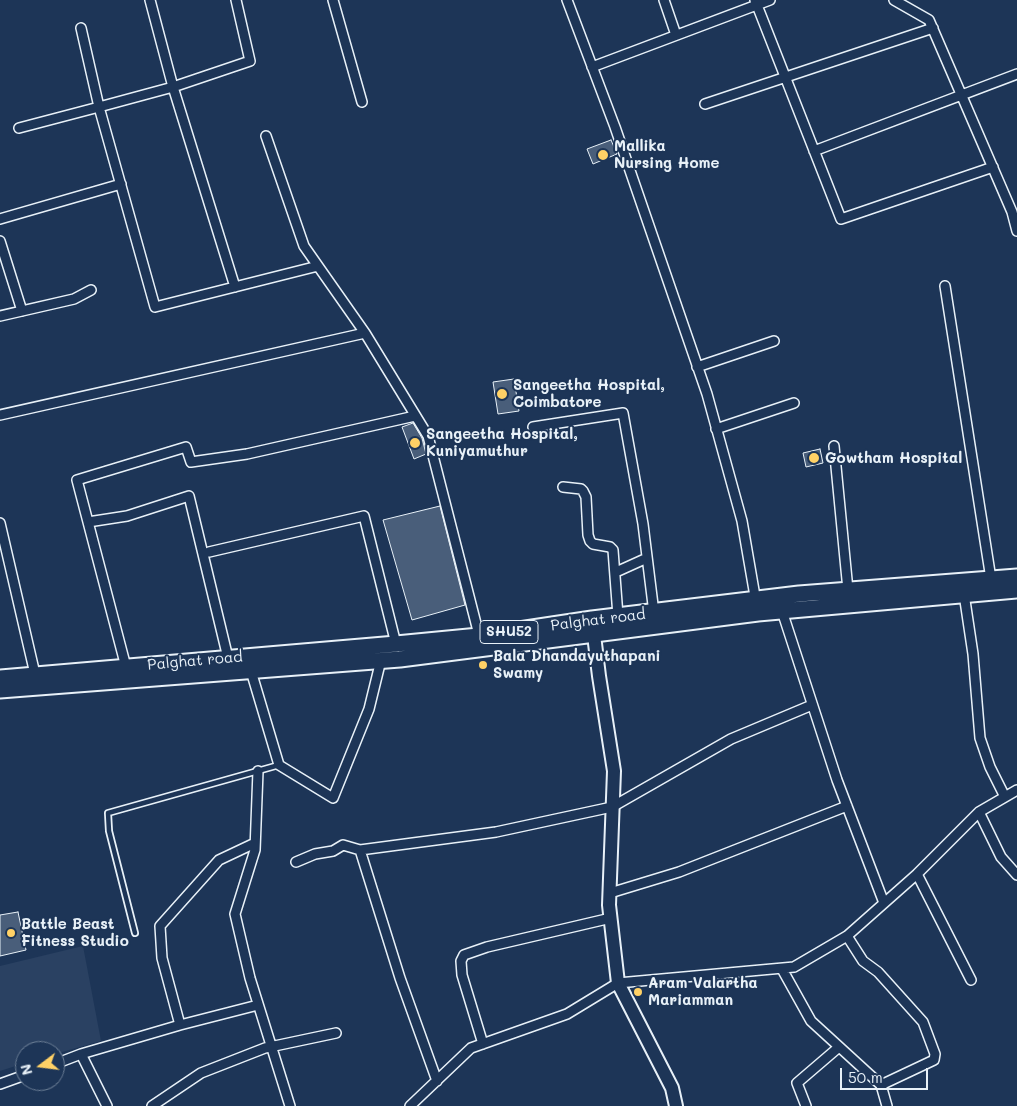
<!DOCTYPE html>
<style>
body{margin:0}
#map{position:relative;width:1017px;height:1106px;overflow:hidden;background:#1d3557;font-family:Mali,sans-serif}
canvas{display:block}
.north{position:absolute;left:15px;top:1041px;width:50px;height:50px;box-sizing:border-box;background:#1d3557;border:1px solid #6e8097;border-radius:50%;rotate:255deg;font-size:14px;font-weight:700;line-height:20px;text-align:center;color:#e8f1f8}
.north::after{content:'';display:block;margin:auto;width:18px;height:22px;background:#ffd166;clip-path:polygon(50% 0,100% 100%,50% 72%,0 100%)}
.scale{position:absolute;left:840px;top:1068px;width:88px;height:22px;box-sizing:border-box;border:2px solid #e8f1f8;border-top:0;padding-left:6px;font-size:15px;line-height:18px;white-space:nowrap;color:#e8f1f8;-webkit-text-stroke:4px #1d3557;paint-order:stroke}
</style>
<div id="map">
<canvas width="1017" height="1106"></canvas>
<div class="north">N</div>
<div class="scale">50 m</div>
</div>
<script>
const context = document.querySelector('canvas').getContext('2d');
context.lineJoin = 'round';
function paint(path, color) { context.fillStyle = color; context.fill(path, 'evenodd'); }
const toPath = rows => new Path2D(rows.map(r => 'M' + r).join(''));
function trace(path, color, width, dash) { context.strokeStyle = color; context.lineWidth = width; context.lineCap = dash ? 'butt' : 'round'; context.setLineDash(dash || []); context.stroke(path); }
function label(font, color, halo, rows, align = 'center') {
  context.font = font + ' Mali,sans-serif'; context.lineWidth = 4; context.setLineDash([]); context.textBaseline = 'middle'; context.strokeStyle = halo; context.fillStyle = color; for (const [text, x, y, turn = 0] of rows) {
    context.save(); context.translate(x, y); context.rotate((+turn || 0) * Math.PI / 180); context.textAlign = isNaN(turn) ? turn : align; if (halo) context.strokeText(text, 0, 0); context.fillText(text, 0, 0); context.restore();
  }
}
paint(toPath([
 [83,946,101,1041,55,1054,55,1051,25,1051,25,1063,0,1071,0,966]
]), '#2a4162');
const building = toPath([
 [611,140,617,154,593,164,587,149,611,140],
 [514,379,519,411,498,414,493,382,514,379],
 [413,423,422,438,426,454,414,459,402,427,413,423],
 [820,449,823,463,806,467,803,453,820,449],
 [440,506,465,605,412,620,383,520,440,506],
 [18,912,26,950,0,956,0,915,18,912]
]);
paint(building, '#495e7a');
trace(building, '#e8f1f8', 1);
const lane = toPath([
 [135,933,109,831,108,813,279,765]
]);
const street = toPath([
 [150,0,173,87,235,287],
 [236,0,250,61,173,87,99,107,155,307,318,266,365,333],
 [333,0,362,102],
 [567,0,615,127,707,394,742,521,756,602],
 [664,0,676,35],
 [755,0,841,219,993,167],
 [894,0,929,20,1012,212,1017,231],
 [592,67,770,0],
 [705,104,933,28],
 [19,128,99,107,81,28],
 [266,136,304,246,318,266],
 [814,151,1017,74],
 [0,219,121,184],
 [0,241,22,311],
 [945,286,991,579],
 [0,316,74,299,91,290],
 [697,367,774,341],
 [0,415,365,333,428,436,480,639],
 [533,427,623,413,643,524,654,613],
 [716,429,794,403],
 [834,446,848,590],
 [563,487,581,489,583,491,586,497,588,535,590,541,593,544,610,547,613,550,618,616],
 [88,522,77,480,186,447,191,462,247,454,415,416],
 [0,523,35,674],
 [209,552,364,516,396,644],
 [616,572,647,558],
 [964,594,973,654,980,738,990,767,1005,797],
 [781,608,837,780,884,903],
 [126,667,88,522,127,516,189,496,228,658],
 [251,671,279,765,333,798,369,709,381,660],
 [258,771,255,850,235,914,250,978,290,1106],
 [979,812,1001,857,1017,875],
 [296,862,315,854,333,851,343,845,360,850],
 [917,874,971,980],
 [610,893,679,872,847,806],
 [847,936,863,961,878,972,923,1022,935,1054,934,1060,881,1085],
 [782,969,811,1021,881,1085,887,1106],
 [180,1025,162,958,160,926,219,860,255,843],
 [483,1044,462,975,461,961,464,955,487,947,611,918],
 [81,1054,107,1106],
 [55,1064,81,1054,180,1025,258,1005],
 [437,1081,400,978,360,850,496,832,612,807,731,739,812,705],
 [0,1084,25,1075],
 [152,1106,201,1073,265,1048,336,1033],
 [410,1106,471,1048,567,1014,618,983,794,967,847,936,917,874,979,812,1017,790],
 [806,1106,797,1083,839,1047]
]);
const secondary = toPath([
 [593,627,599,676,614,771,609,905,618,983,672,1088,676,1106]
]);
const primary = toPath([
 [0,678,396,644,479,636,592,619,799,594,1017,577],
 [0,690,400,659,758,613,1017,590]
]);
trace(lane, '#e8f1f8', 8);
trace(street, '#e8f1f8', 12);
trace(secondary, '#e8f1f8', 16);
trace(primary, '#e8f1f8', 19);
trace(lane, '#1d3557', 4.5);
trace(street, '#1d3557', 9);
trace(secondary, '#1d3557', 12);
trace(primary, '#1d3557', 15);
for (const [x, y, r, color] of [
 [603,155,6,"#ffd166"],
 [502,394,6,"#ffd166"],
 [415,443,6,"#ffd166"],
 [814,458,6,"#ffd166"],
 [483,665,5,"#ffd166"],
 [11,933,5,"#ffd166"],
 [638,992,5,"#ffd166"]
]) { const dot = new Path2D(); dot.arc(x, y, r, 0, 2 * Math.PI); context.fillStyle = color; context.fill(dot); trace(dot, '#1d3557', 2); }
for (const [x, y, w] of [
 [509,632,58]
]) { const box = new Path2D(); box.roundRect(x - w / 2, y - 11.5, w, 23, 4); context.fillStyle = '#1d3557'; context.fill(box); trace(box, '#e8f1f8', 1); }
label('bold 14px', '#e8f1f8', null, [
 ["SHU52",509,632]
]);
label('bold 15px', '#e8f1f8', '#1d3557', [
 ["Mallika",614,146],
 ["Nursing Home",614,163],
 ["Sangeetha Hospital,",513,385],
 ["Coimbatore",513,402],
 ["Sangeetha Hospital,",426,434],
 ["Kuniyamuthur",426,451],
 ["Gowtham Hospital",825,458],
 ["Bala Dhandayuthapani",493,656],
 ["Swamy",493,673],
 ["Battle Beast",21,924],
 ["Fitness Studio",21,941],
 ["Aram Valartha",648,983],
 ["Mariamman",648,1000]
], 'left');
label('15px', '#e8f1f8', '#1d3557', [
 ["Palghat road",598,620,-7],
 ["Palghat road",195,661,-5]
]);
</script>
